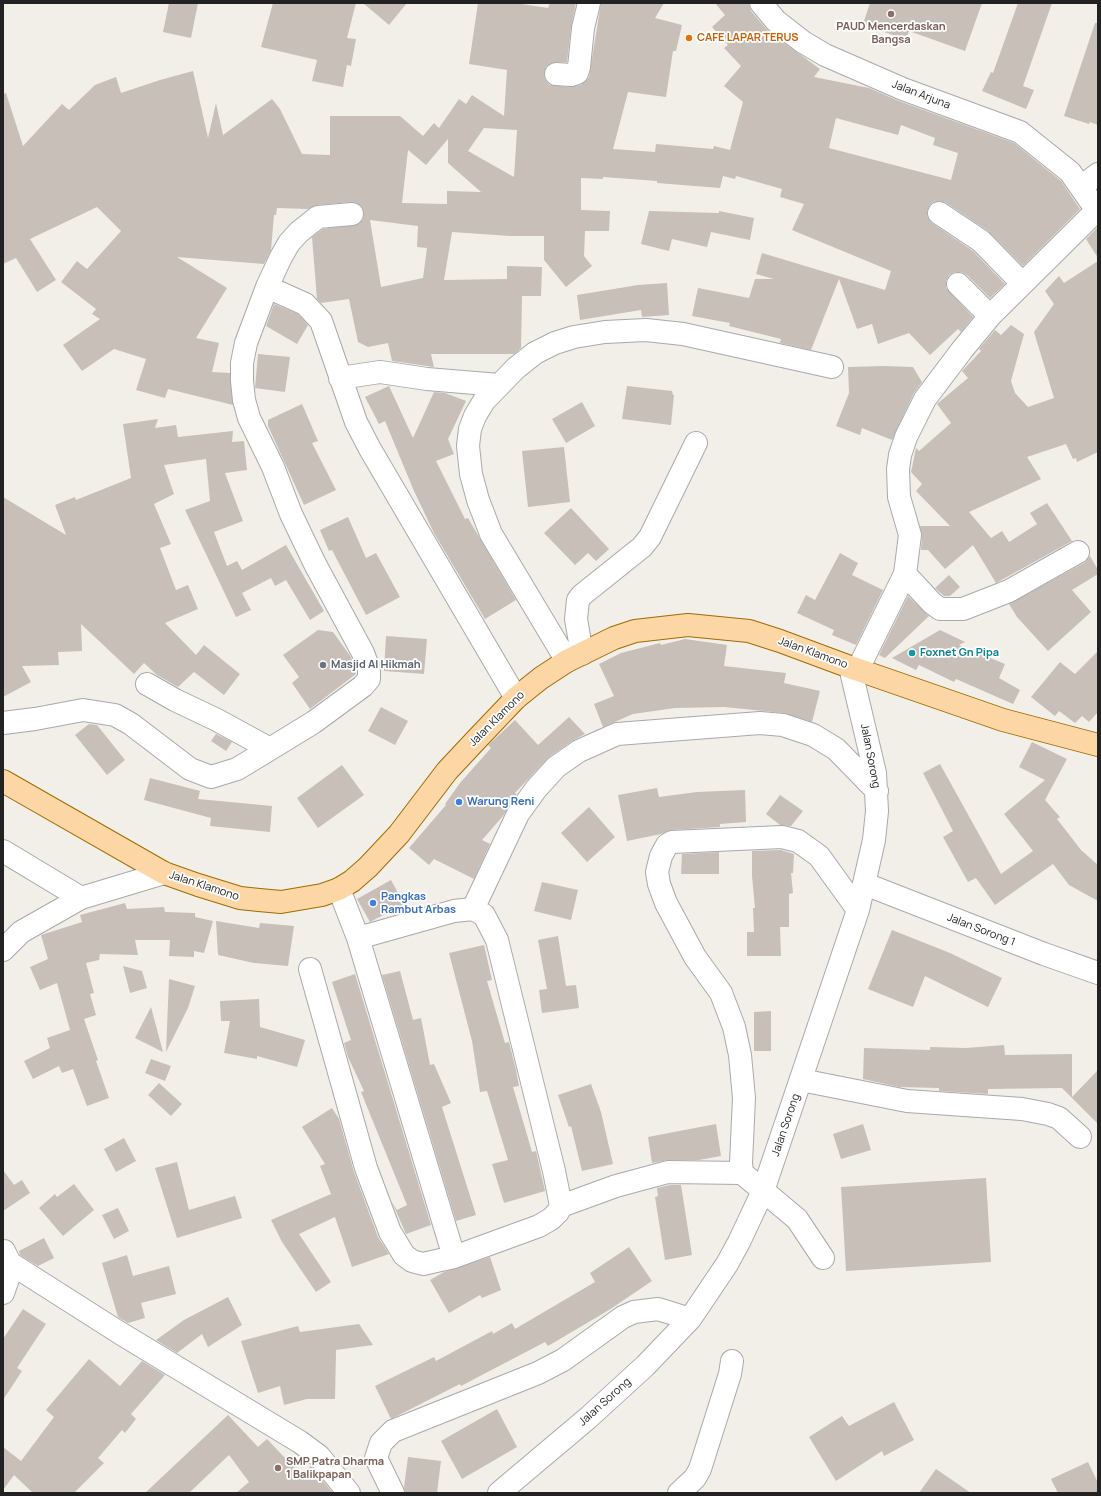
<!DOCTYPE html>
<style>
body{margin:0}
#map{position:relative;width:1101px;height:1496px;overflow:hidden;background:#f2efe9;font-family:Manrope,sans-serif}
canvas{display:block}
.frame{position:absolute;inset:0;border:4px solid #222;pointer-events:none}
</style>
<div id="map">
<canvas width="1101" height="1496"></canvas>
<div class="frame"></div>
</div>
<script>
const context = document.querySelector('canvas').getContext('2d');
context.lineJoin = 'round';
function paint(path, color) { context.fillStyle = color; context.fill(path, 'evenodd'); }
const toPath = rows => new Path2D(rows.map(r => 'M' + r).join(''));
function trace(path, color, width, dash) { context.strokeStyle = color; context.lineWidth = width; context.lineCap = dash ? 'butt' : 'round'; context.setLineDash(dash || []); context.stroke(path); }
function label(font, color, halo, rows, align = 'center') {
  context.font = font + ' Manrope,sans-serif'; context.lineWidth = 3.5; context.setLineDash([]); context.textBaseline = 'middle'; context.strokeStyle = halo; context.fillStyle = color; for (const [text, x, y, turn = 0] of rows) {
    context.save(); context.translate(x, y); context.rotate((+turn || 0) * Math.PI / 180); context.textAlign = isNaN(turn) ? turn : align; if (halo) context.strokeText(text, 0, 0); context.fillText(text, 0, 0); context.restore();
  }
}
paint(toPath([
 [169,3,198,3,191,38,163,32],
 [273,3,356,3,347,38,356,39,351,66,347,65,343,87,312,81,317,60,261,47],
 [363,3,407,3,389,25],
 [478,3,515,3,548,8,550,3,576,3,571,27,567,62,551,63,546,67,544,73,545,79,549,85,570,87,581,85,589,77,601,3,664,3,655,18,682,25,676,51,673,51,666,97,628,92,613,149,655,152,656,144,713,149,714,146,730,150,743,102,724,86,741,66,724,48,728,45,712,27,725,15,715,3,749,3,751,11,768,31,820,69,814,77,869,88,899,101,1014,143,1061,181,1080,209,1023,266,988,231,946,203,939,201,933,202,929,206,927,212,928,218,932,223,973,251,1005,284,990,298,967,275,961,272,955,272,949,275,946,281,946,288,973,317,961,332,958,329,930,355,909,333,878,344,872,324,857,329,839,279,811,350,780,343,781,339,729,326,730,323,692,316,698,288,749,298,755,279,774,279,756,274,762,253,885,290,891,271,792,230,804,204,780,197,782,189,736,176,735,179,723,176,720,188,657,183,657,181,603,177,603,179,581,178,581,210,610,211,609,231,585,231,584,256,592,266,566,287,544,260,544,236,510,236,452,232,444,280,507,279,507,266,542,267,541,296,522,296,521,348,514,354,431,354,434,367,392,361,388,343,368,347,358,342,349,299,321,303,317,299,312,237,323,229,359,224,363,219,364,213,362,207,357,203,351,202,317,205,308,209,277,208,276,215,274,215,271,250,264,264,177,257,227,288,196,338,219,343,212,372,230,373,233,405,168,389,165,398,136,390,146,359,114,349,82,371,63,345,100,319,92,314,96,309,61,282,77,261,87,269,121,231,97,207,30,239,56,280,37,292,16,258,3,264,3,94,6,93,23,146,62,104,69,110,95,85,116,77,121,93,160,80,193,71,208,138,216,103,223,135,272,99,280,109,302,154,330,155,330,116,400,116,423,136,434,123,439,128,459,99,466,104,472,95,504,116,507,70,469,64],
 [836,118,898,135,901,125,935,138,933,145,958,153,951,180,829,148],
 [484,128,517,130,514,177,468,151],
 [448,139,448,163,481,192,447,191,447,204,402,203,408,150,426,165],
 [370,220,418,226,417,247,427,248,423,278,381,287],
 [870,3,982,3,965,51,909,31,906,40,863,24],
 [1018,3,1052,3,1023,86,1034,90,1026,109,982,91,991,72,993,73],
 [1095,23,1098,23,1098,125,1090,122,1089,124,1064,116],
 [649,211,719,213,719,211,754,218,750,240,711,232,707,247,672,239,669,251,641,244],
 [1098,227,1098,258,1086,239],
 [1098,261,1098,452,1077,462,1076,458,1073,459,1066,444,1027,457,1041,479,969,512,991,538,1002,531,1009,542,1037,524,1030,513,1047,503,1072,541,996,583,973,545,945,569,928,550,921,550,922,536,920,526,950,526,916,491,922,484,911,472,916,448,919,451,951,423,937,404,968,378,962,371,981,351,979,349,995,330,1001,335,1011,325,1024,334,1011,381,1015,393,1028,407,1054,398,1034,332,1054,304,1045,291,1059,276,1064,283],
 [667,283,669,315,642,317,641,310,580,320,577,295,638,285],
 [274,304,298,314,308,325,297,344,266,326],
 [258,354,290,357,285,392,255,388],
 [884,366,913,367,922,382,914,393,892,440,862,428,860,435,836,426,849,393,848,367],
 [389,386,413,438,434,392,445,393,466,401,448,439,454,454,436,461,465,519,468,518,516,600,485,619,434,533,414,491,385,421,379,424,365,397],
 [627,386,672,391,673,395,674,395,671,425,622,419],
 [582,402,595,426,566,443,552,419],
 [302,404,318,441,312,443,336,490,304,505,268,426,268,420],
 [158,419,155,428,176,425,178,437,233,431,232,442,244,441,247,470,225,473,243,521,214,532,227,566,237,561,242,570,286,545,324,611,310,620,286,580,275,586,271,578,242,593,251,610,236,617,185,510,210,501,206,459,164,465,174,494,154,504,171,544,160,548,176,590,188,585,198,609,165,623,196,655,204,645,240,674,224,695,194,672,178,687,157,675,144,663,134,674,81,624,82,651,58,652,59,665,22,666,31,682,3,697,3,497,66,535,55,505,75,497,76,500,131,478,123,424],
 [564,447,570,502,528,507,522,451],
 [571,508,609,549,596,561,588,553,575,565,544,533],
 [348,517,366,558,376,553,400,597,366,615,332,550,329,551,320,530],
 [840,553,858,563,852,575,883,590,856,645,832,635,834,630,797,613,806,595,815,600],
 [1090,556,1098,570,1098,574,1072,590,1091,612,1048,651,1017,617,1009,604,1084,563],
 [949,575,960,587,950,596,944,596,935,588],
 [908,596,929,616,885,658,879,655],
 [318,630,333,632,351,657,356,674,310,709,292,683,299,677,283,655],
 [940,630,965,642,959,645,1005,664,999,678,1020,690,1013,704,956,679,954,682,919,665,916,670,892,658],
 [386,636,427,639,424,674,384,671],
 [685,639,727,645,724,666,786,673,784,683,820,691,812,722,784,713,724,707,675,708,633,714,603,727,594,704,614,696,599,664,621,653,660,643,661,645],
 [1098,651,1098,712,1089,722,1082,716,1075,723,1059,711,1055,716,1031,697,1060,662,1075,674],
 [381,707,408,721,395,745,368,731],
 [569,717,585,734,572,741,549,757,515,793,517,795,503,816,482,840,490,844,474,879,434,859,429,865,409,848,446,805,445,804,460,783,491,748,488,745,515,720,538,745],
 [89,724,97,725,125,760,107,775,75,735],
 [216,734,232,742,226,751,211,741],
 [1032,742,1067,759,1045,800,1060,817,1057,819,1081,850,1098,865,1098,901,1069,885,1053,864,995,905,976,878,968,882,943,837,953,831,923,773,940,764,1001,874,1033,851,1004,814,1045,780,1019,767],
 [342,765,364,795,318,828,297,798],
 [150,778,200,791,198,799,272,806,270,832,210,826,211,818,144,800],
 [657,788,659,797,697,792,745,790,746,822,720,824,720,827,671,830,661,834,627,841,618,795],
 [780,795,803,811,791,826,780,825,766,814],
 [589,807,615,837,587,862,561,833],
 [781,850,794,854,793,873,791,873,793,893,789,894,789,927,780,927,781,956,747,956,747,932,754,932,753,908,755,908,752,876,752,851],
 [719,852,719,874,681,874,682,854],
 [391,880,404,904,370,922,357,899],
 [542,882,578,890,571,920,534,911],
 [125,903,127,909,164,907,165,912,195,913,195,917,213,921,204,953,194,951,194,957,169,956,170,940,135,940,138,955,100,954,99,960,86,963,94,993,90,994,96,1015,84,1019,98,1060,96,1061,109,1098,87,1106,73,1069,62,1073,59,1066,33,1079,24,1061,50,1048,47,1038,70,1030,57,983,40,990,30,967,48,959,41,935,82,922,80,915],
 [216,921,259,928,260,923,294,926,288,966,254,963,218,955],
 [892,930,950,953,1002,978,988,1007,925,976,913,1007,868,989],
 [558,936,566,986,576,985,579,1008,542,1013,539,990,547,989,538,940],
 [484,945,492,980,487,981,505,1043,509,1042,516,1070,519,1086,513,1087,532,1152,536,1151,545,1191,504,1203,492,1164,508,1160,487,1091,480,1092,472,1041,449,953],
 [123,966,142,971,147,988,130,993],
 [400,971,413,1020,421,1018,430,1065,434,1064,451,1103,442,1107,476,1215,456,1221,382,975],
 [355,974,431,1225,406,1234,392,1202,397,1210,407,1205,361,1092,364,1091,348,1057,344,1043,351,1040,332,982],
 [169,979,195,986,188,1008,166,1052],
 [259,999,260,1027,305,1040,297,1067,257,1056,257,1059,224,1053,230,1021,221,1021,220,1001],
 [151,1007,163,1052,135,1038],
 [771,1011,771,1051,754,1051,754,1012],
 [1004,1045,1005,1055,1072,1054,1072,1097,1098,1070,1098,1124,1062,1088,988,1089,988,1094,939,1091,939,1088,899,1087,863,1079,864,1048,930,1050,930,1047,966,1048],
 [151,1059,171,1066,165,1081,145,1073],
 [159,1083,182,1104,171,1116,148,1095],
 [591,1084,601,1112,613,1164,582,1171,571,1126,569,1127,558,1095],
 [332,1108,339,1119,354,1172,378,1237,389,1254,352,1267,335,1217,299,1234,331,1282,316,1292,282,1242,271,1220,331,1194,320,1166,325,1164,302,1127],
 [716,1124,721,1156,699,1160,668,1160,652,1163,648,1137],
 [863,1124,871,1150,841,1159,833,1134],
 [124,1138,136,1161,116,1172,104,1149],
 [177,1162,189,1210,235,1196,242,1218,177,1238,155,1168],
 [3,1170,14,1185,22,1180,30,1193,3,1211],
 [986,1178,991,1262,846,1271,841,1187],
 [74,1184,94,1210,63,1236,39,1208,55,1194,57,1197],
 [670,1185,681,1185,692,1255,665,1260,655,1197,658,1196,657,1188],
 [118,1208,129,1231,114,1239,102,1215],
 [44,1238,54,1258,38,1266,20,1255,19,1251],
 [629,1247,652,1281,609,1310,548,1346,545,1342,461,1386,460,1384,391,1419,375,1386,434,1357,436,1361,492,1331,493,1334,512,1323,515,1329,595,1282,590,1273],
 [127,1255,133,1276,169,1266,176,1294,141,1303,145,1318,128,1323,118,1317,102,1263],
 [490,1257,501,1290,482,1298,480,1295,449,1313,430,1280,444,1272],
 [228,1297,242,1325,208,1347,202,1334,177,1353,156,1340,184,1320],
 [23,1309,46,1324,17,1368,22,1371,3,1400,3,1339],
 [359,1324,373,1345,336,1350,335,1399,307,1399,284,1405,280,1386,258,1393,241,1341,298,1326,300,1332],
 [89,1359,120,1386,142,1361,165,1375,131,1414,136,1419,125,1433,122,1430,98,1458,104,1463,74,1493,33,1493,14,1475,3,1490,3,1447,21,1461,54,1417,46,1410],
 [894,1402,914,1440,884,1456,882,1451,836,1481,809,1437,842,1416,849,1426],
 [497,1409,517,1447,462,1479,441,1441],
 [228,1415,258,1447,267,1439,301,1475,311,1466,333,1493,236,1493,249,1482,229,1455,189,1493,145,1493],
 [408,1457,441,1461,437,1493,405,1493,404,1487],
 [1088,1462,1098,1483,1098,1493,1058,1493,1051,1479],
 [936,1469,971,1493,919,1493]
]), '#c7bfb8');
const minor = toPath([
 [761,3,776,21,803,42,825,55,903,89,1020,132,1070,172,1098,212],
 [556,74,571,75,577,73,579,67,583,28,589,3],
 [1081,187,1098,174],
 [939,213,981,241,1022,283],
 [958,284,990,316],
 [267,287,305,304,321,321,356,422,370,449,516,698],
 [340,378,380,372,427,379,499,385],
 [905,574,932,603,940,609,963,609,1009,591,1078,552],
 [582,654,576,619,578,600,582,595,642,547,650,537,696,443],
 [567,661,491,534,478,500,471,474,468,446,470,429,475,416,484,401,516,368,535,353,555,343,574,337,605,332,646,330,683,334,832,367],
 [858,669,905,574,910,535,899,497,898,469,900,455,906,437,925,399,962,350,990,316,1097,210],
 [147,684,175,700,217,720,270,749],
 [3,723,35,719,83,710,115,715,131,724,190,769,211,777,237,769,270,749,314,722,363,686,369,679,369,669,363,653,315,564,291,514,273,467,249,418,244,400,242,381,242,363,246,343,267,287,281,257,289,243,299,232,318,217,352,214],
 [3,851,81,898],
 [865,884,1044,954,1098,973],
 [473,909,518,814,536,789,556,767,579,751,617,734,760,723,783,725,813,735,836,749,877,791],
 [358,938,454,1257],
 [3,950,21,932,81,898,164,873],
 [310,969,366,1168,390,1232,404,1255,412,1261,423,1264,454,1257,539,1226,551,1219,558,1212,561,1206,554,1171,497,940,484,915,473,909,454,911,358,938,339,889],
 [801,1080,907,1101,1022,1109,1048,1114,1059,1118,1080,1137],
 [561,1206,616,1186,668,1172,742,1173],
 [823,1258,797,1219,742,1173,741,1163,744,1098,740,1055,734,1027,721,993,695,957,666,903,659,884,657,872,661,856,667,845,672,842,782,837,798,841,819,856,858,910],
 [10,1263,120,1333,300,1442,319,1456,349,1493],
 [3,1293,9,1276,10,1263,4,1251],
 [393,1493,376,1458,381,1443,393,1431,538,1373,563,1360,623,1317,634,1312,658,1309,690,1319],
 [499,1493,588,1418,645,1366,690,1319,727,1264,739,1242,763,1191,858,910,874,840,877,811,875,773,850,667],
 [679,1493,695,1478,700,1469,730,1374,732,1361]
]);
const major = toPath([
 [3,781,164,873,198,885,240,898,259,900,281,902,322,895,339,889,352,881,368,867,399,834,447,771,476,740,516,698,541,678,567,661,614,638,635,631,688,625,749,631,780,641,850,667,1003,720,1098,745]
]);
trace(minor, '#a9a9a9', 24);
trace(major, '#a06b00', 24);
trace(minor, '#fff', 22);
trace(major, '#fcd6a4', 22);
for (const [x, y, r, color] of [
 [891,14,4,"#8d6e63"],
 [689,38,4,"#e8710a"],
 [912,653,4,"#0f9aa8"],
 [323,665,4,"#6b7280"],
 [459,802,4,"#3f7fe0"],
 [373,903,4,"#3f7fe0"],
 [278,1468,4,"#8d6e63"]
]) { const dot = new Path2D(); dot.arc(x, y, r, 0, 2 * Math.PI); context.fillStyle = color; context.fill(dot); trace(dot, '#fff', 1.5); }
label('bold 11px', '#785e54', '#fff', [
 ["PAUD Mencerdaskan",891,27],
 ["Bangsa",891,40],
 ["SMP Patra Dharma",286,1462,"left"],
 ["1 Balikpapan",286,1475,"left"]
]);
label('bold 11px', '#c56008', '#fff', [
 ["CAFE LAPAR TERUS",697,38]
], 'left');
label('11px', '#222', '#fff', [
 ["Jalan Arjuna",921,95,21],
 ["Jalan Klamono",813,653,20],
 ["Jalan Klamono",497,719,-45],
 ["Jalan Sorong",870,756,79],
 ["Jalan Klamono",204,886,18],
 ["Jalan Sorong 1",981,930,21],
 ["Jalan Sorong",786,1125,-71],
 ["Jalan Sorong",605,1402,-42]
]);
label('bold 11px', '#0d838f', '#fff', [
 ["Foxnet Gn Pipa",920,653]
], 'left');
label('bold 11px', '#5b616d', '#fff', [
 ["Masjid Al Hikmah",331,665]
], 'left');
label('bold 11px', '#366cbe', '#fff', [
 ["Warung Reni",467,802],
 ["Pangkas",381,897],
 ["Rambut Arbas",381,910]
], 'left');
</script>
